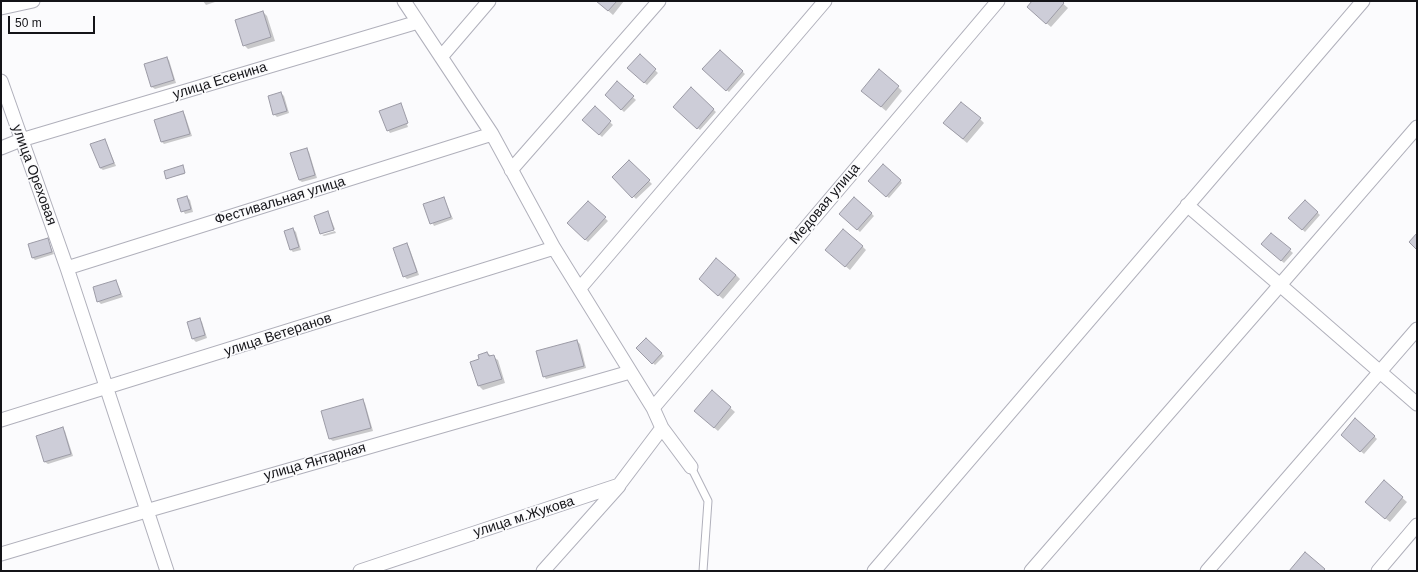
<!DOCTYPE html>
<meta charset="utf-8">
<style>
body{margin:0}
#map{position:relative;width:1418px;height:572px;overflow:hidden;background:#fbfbfd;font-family:Arial,sans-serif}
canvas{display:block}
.frame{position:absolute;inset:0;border:2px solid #141418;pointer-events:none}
.scale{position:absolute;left:8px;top:16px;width:87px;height:18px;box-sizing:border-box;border:2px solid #141418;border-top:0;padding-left:5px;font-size:12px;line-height:14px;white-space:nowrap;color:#141418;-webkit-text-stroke:3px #fbfbfd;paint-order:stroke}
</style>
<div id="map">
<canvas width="1418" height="572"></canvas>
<div class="frame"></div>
<div class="scale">50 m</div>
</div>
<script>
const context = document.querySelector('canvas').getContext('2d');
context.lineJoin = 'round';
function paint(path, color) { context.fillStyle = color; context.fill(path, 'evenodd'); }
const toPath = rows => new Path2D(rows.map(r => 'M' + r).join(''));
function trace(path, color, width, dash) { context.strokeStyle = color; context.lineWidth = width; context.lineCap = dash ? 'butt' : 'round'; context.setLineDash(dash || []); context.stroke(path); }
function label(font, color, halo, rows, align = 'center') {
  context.font = font + ' Arial,sans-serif'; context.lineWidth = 3.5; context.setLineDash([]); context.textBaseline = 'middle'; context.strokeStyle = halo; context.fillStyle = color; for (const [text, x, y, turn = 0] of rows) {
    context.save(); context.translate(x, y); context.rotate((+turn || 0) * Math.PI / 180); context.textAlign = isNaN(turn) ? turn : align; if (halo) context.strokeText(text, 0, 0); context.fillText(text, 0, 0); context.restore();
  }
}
paint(toPath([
 [203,1,218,1,206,5],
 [597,1,624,1,613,15],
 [1033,1,1060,1,1068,8,1051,27,1032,11],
 [263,12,267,16,275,41,248,49,244,45],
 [720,51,745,74,729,92,703,69],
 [640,56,658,73,647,85,629,68],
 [166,58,169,60,176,83,155,89,152,87,145,64],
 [617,83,636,100,624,112,606,95],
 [898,87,902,91,886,111,867,95],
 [691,89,716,112,700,130,674,107],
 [281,93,284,96,289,113,277,117,274,114],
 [400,105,408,127,390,133,388,130],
 [595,108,613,125,602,137,584,120],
 [183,112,185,115,192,136,164,144,162,142,155,120],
 [980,119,984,123,967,143,948,127],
 [105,140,116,166,103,170,100,168],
 [306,149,309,152,317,178,302,182,299,180],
 [629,161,652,184,636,199,614,177],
 [183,167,185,174,167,178],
 [900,180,902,183,889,198,872,184],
 [187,197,190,200,193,212,185,214,178,200],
 [444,198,453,219,434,226,424,205],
 [1305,201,1320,215,1305,232,1290,218],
 [588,202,608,221,588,242,568,223],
 [328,212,335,229,321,234,315,216],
 [871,213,874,216,860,232,841,214],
 [293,229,296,232,301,250,293,252,291,250],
 [335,231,336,233,324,236,322,235],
 [1271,234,1293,253,1284,263,1265,247],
 [47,239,54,254,35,260,33,258],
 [407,244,409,247,419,275,407,279,404,276],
 [862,246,866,250,850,270,831,254],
 [736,275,740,279,723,299,704,283],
 [116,281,123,297,101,304,98,301],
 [200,320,202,322,207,338,196,342,193,339,188,323],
 [646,339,664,356,655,365,637,348],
 [577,341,580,344,586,368,546,379,544,376],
 [487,353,498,360,505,383,483,390,479,386,471,363,480,360],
 [712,392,735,412,718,431,699,415],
 [362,400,365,403,373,431,333,441,330,439,322,411],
 [62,428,65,431,73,456,48,464,45,462,37,437],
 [1374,436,1377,439,1364,454,1344,437],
 [1384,482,1407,502,1390,522,1370,506]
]), '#0003');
const building = toPath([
 [596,1,617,1,608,11,596,1],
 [1032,1,1062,1,1064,3,1046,24,1027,7,1032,1],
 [263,11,271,37,243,46,235,20,263,11],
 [720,50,743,71,726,91,702,69,720,50],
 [640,54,656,69,644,83,627,68,640,54],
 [167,57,174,80,151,87,144,64,167,57],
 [879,69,899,86,881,107,861,91,879,69],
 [617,81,634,96,621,110,605,95,617,81],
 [691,87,714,109,697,129,673,107,691,87],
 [281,92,287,111,273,115,268,96,281,92],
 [961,102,981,118,963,139,943,123,961,102],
 [401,103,408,123,387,131,379,111,401,103],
 [595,106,611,121,599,135,582,120,595,106],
 [183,111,190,134,161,142,154,120,183,111],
 [105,139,114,163,100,168,90,144,105,139],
 [307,148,315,175,299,180,290,153,307,148],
 [629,160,650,180,632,198,612,177,629,160],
 [883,164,901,180,886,197,868,181,883,164],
 [183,165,185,173,166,179,164,171,183,165],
 [187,196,191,209,181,212,177,199,187,196],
 [444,197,451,217,430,224,423,204,444,197],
 [854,197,872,213,857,230,839,214,854,197],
 [1305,200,1318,212,1302,230,1288,218,1305,200],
 [588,201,606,217,585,240,567,223,588,201],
 [328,211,334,230,320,234,314,216,328,211],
 [293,228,299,247,290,250,284,231,293,228],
 [843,229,863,246,845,267,825,250,843,229],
 [1271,233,1291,249,1281,261,1261,244,1271,233],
 [1417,233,1417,250,1409,242,1417,233],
 [48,238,52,252,32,258,28,244,48,238],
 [407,243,417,272,403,277,393,248,407,243],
 [716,258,736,275,718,296,699,279,716,258],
 [116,280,121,294,97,302,93,287,116,280],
 [200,318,205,335,192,339,187,322,200,318],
 [646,338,662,353,652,364,636,348,646,338],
 [577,340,584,366,543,377,536,351,577,340],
 [487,352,489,356,494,355,502,379,478,386,470,362,479,359,478,355,487,352],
 [712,390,731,407,714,428,694,411,712,390],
 [363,399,371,428,329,439,321,411,363,399],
 [1355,418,1375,436,1360,452,1341,435,1355,418],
 [63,427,71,454,44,462,36,436,63,427],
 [1384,480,1403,497,1385,519,1365,502,1384,480],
 [1305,552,1325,569,1323,571,1289,571,1305,552]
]);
paint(building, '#cdcdd8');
trace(building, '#9c9ba6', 1);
const service = toPath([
 [691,467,708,501,703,571]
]);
const minor = toPath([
 [404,1,492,134,554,248,653,408,662,428,691,467],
 [1,8,33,1],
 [441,57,489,1],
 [1,81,67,268,167,571],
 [1417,127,1280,285,1417,404],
 [1,148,21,140,418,22],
 [511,170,659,1],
 [67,268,492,134],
 [580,288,825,1],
 [653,408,998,1],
 [1,420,554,248],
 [1,554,146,511,630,372],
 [360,571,619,485,662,428],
 [543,571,619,486],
 [874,571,1363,1],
 [1031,571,1280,285,1187,205],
 [1207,571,1417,329],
 [1378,571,1417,525]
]);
trace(service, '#b0b0bb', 9);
trace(minor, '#b0b0bb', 15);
trace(service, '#fff', 7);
trace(minor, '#fff', 13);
label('14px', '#141418', '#fbfbfd', [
 ["улица Есенина",220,81,-17],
 ["улица Ореховая",34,175,70],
 ["Фестивальная улица",280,201,-17],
 ["Медовая улица",825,204,-50],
 ["улица Ветеранов",278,335,-18],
 ["улица Янтарная",315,462,-16],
 ["улица м.Жукова",524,517,-18]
]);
</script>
